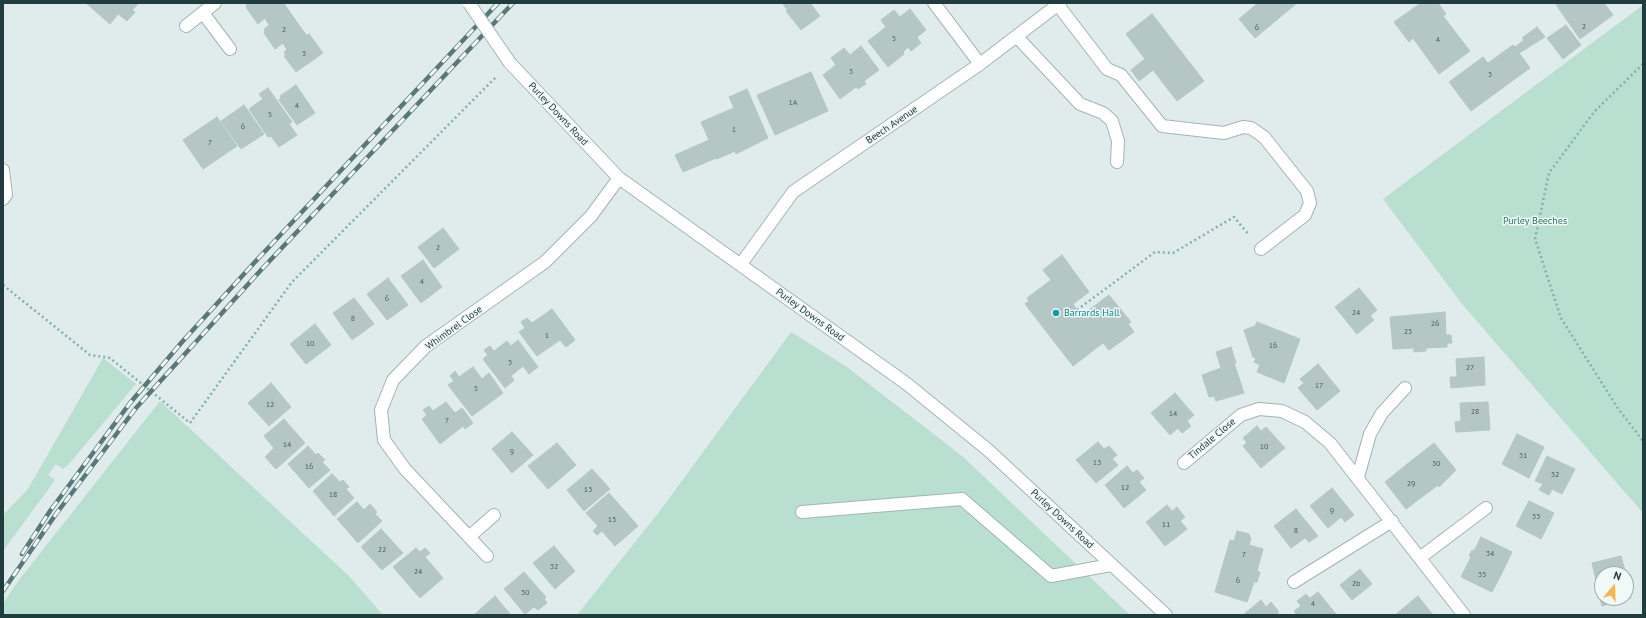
<!DOCTYPE html>
<style>
body{margin:0}
#map{position:relative;width:1646px;height:618px;overflow:hidden;background:#e0eceb;font-family:"PT Sans",sans-serif}
canvas{display:block}
.frame{position:absolute;inset:0;border:4px solid #203c3e;pointer-events:none}
.north{position:absolute;left:1594px;top:566px;width:40px;height:40px;box-sizing:border-box;background:#f1f9f7;border:1px solid #9dadad;border-radius:50%;rotate:19deg;font-size:11px;font-weight:700;line-height:16px;text-align:center;color:#203c3e}
.north::after{content:'';display:block;margin:auto;width:14px;height:18px;background:#fbb54f;clip-path:polygon(50% 0,100% 100%,50% 72%,0 100%)}
</style>
<div id="map">
<canvas width="1646" height="618"></canvas>
<div class="frame"></div>
<div class="north">N</div>
</div>
<script>
const context = document.querySelector('canvas').getContext('2d');
context.lineJoin = 'round';
function paint(path, color) { context.fillStyle = color; context.fill(path, 'evenodd'); }
const toPath = rows => new Path2D(rows.map(r => 'M' + r).join(''));
function trace(path, color, width, dash) { context.strokeStyle = color; context.lineWidth = width; context.lineCap = dash ? 'butt' : 'round'; context.setLineDash(dash || []); context.stroke(path); }
function label(font, color, halo, rows, align = 'center') {
  context.font = font + ' "PT Sans",sans-serif'; context.lineWidth = 3; context.setLineDash([]); context.textBaseline = 'middle'; context.strokeStyle = halo; context.fillStyle = color; for (const [text, x, y, turn = 0] of rows) {
    context.save(); context.translate(x, y); context.rotate((+turn || 0) * Math.PI / 180); context.textAlign = isNaN(turn) ? turn : align; if (halo) context.strokeText(text, 0, 0); context.fillText(text, 0, 0); context.restore();
  }
}
paint(toPath([
 [1643,5,1643,513,1462,304,1383,199],
 [791,332,847,367,962,456,1130,615,577,615,659,512],
 [103,358,136,384,69,464,63,469,56,464,48,475,55,480,53,483,3,551,3,515,28,489],
 [160,401,348,575,383,615,3,615,3,603,19,580]
]), '#b8dfd0');
const building = toPath([
 [86,3,139,3,132,10,135,12,127,21,118,14,110,24,86,3],
 [284,3,289,11,269,25,265,18,258,24,246,7,247,3,284,3],
 [782,3,796,3,787,9,782,3],
 [796,3,810,3,820,16,801,30,786,11,796,3],
 [1258,3,1297,3,1255,38,1239,19,1258,3],
 [1421,3,1438,3,1446,14,1443,16,1470,51,1439,74,1413,38,1409,42,1394,22,1421,3],
 [1555,3,1604,3,1613,15,1580,39,1555,3],
 [910,9,926,30,917,37,921,43,911,51,908,47,903,52,904,54,888,67,868,41,886,27,881,20,894,10,900,17,910,9],
 [289,11,307,36,287,50,283,43,275,49,264,33,265,31,264,29,289,11],
 [1152,14,1204,81,1177,101,1153,70,1139,81,1131,70,1145,59,1126,34,1152,14],
 [1566,25,1581,45,1563,59,1547,38,1566,25],
 [1537,27,1545,37,1516,55,1512,50,1490,66,1488,63,1513,45,1515,47,1524,40,1522,38,1537,27],
 [309,34,323,53,296,72,284,56,286,55,284,52,309,34],
 [861,46,879,70,864,81,866,84,858,89,856,87,840,99,823,75,836,65,831,58,844,48,850,55,861,46],
 [1512,50,1516,55,1519,53,1530,68,1471,111,1449,82,1483,57,1490,66,1512,50],
 [811,72,828,111,775,135,757,95,811,72],
 [296,85,315,113,297,125,279,100,281,98,280,96,296,85],
 [268,88,292,122,289,124,297,135,279,147,271,136,268,137,249,109,263,99,259,94,268,88],
 [747,89,768,138,736,154,735,151,717,159,716,158,683,172,675,155,709,140,701,122,734,108,729,97,747,89],
 [244,105,264,134,241,149,221,121,244,105],
 [217,117,237,146,203,169,183,140,217,117],
 [443,228,459,249,434,268,418,247,443,228],
 [1062,255,1089,292,1073,304,1081,316,1109,295,1131,322,1128,324,1134,332,1109,350,1103,343,1073,366,1025,304,1029,301,1027,298,1051,280,1043,270,1062,255],
 [423,260,442,287,421,303,401,276,423,260],
 [388,278,408,305,387,320,367,294,388,278],
 [1359,288,1377,310,1370,316,1374,320,1357,334,1335,307,1359,288],
 [354,298,374,324,352,340,333,313,354,298],
 [552,309,575,340,566,347,560,340,537,356,519,332,525,328,521,322,527,318,532,323,552,309],
 [1445,312,1446,335,1451,335,1452,343,1447,343,1447,347,1426,348,1423,314,1445,312],
 [1423,314,1426,351,1414,352,1414,348,1393,349,1390,317,1423,314],
 [1257,322,1300,339,1284,383,1257,372,1260,365,1254,362,1256,358,1253,357,1244,330,1255,326,1257,322],
 [315,324,331,345,306,364,290,344,315,324],
 [518,340,538,367,529,374,523,366,511,376,514,380,505,388,483,359,488,355,484,350,490,346,494,351,507,341,511,346,518,340],
 [1231,347,1236,363,1234,363,1244,393,1216,401,1214,396,1209,397,1202,375,1221,368,1216,352,1231,347],
 [1484,357,1485,385,1451,388,1450,377,1457,377,1456,359,1484,357],
 [1318,364,1340,391,1317,410,1298,388,1304,383,1300,379,1318,364],
 [473,367,482,379,489,373,503,393,472,416,448,385,454,381,450,376,455,371,459,377,473,367],
 [271,383,291,407,269,426,248,403,271,383],
 [1175,393,1194,415,1187,421,1191,426,1182,433,1178,428,1170,435,1151,413,1175,393],
 [446,402,455,413,462,408,473,423,465,429,463,426,440,444,422,419,427,415,423,410,429,406,433,411,446,402],
 [1488,402,1490,430,1456,432,1455,422,1461,421,1460,403,1488,402],
 [284,419,305,443,276,469,265,457,274,448,264,436,284,419],
 [1257,426,1261,431,1266,427,1285,448,1261,468,1243,446,1247,443,1243,438,1257,426],
 [512,432,533,455,512,473,492,449,512,432],
 [1517,434,1544,447,1529,478,1502,464,1517,434],
 [1098,442,1104,449,1109,446,1117,455,1112,459,1118,465,1096,483,1076,460,1098,442],
 [557,443,576,465,548,489,528,466,557,443],
 [1434,443,1456,470,1439,487,1416,457,1434,443],
 [308,446,316,455,318,453,325,460,322,462,330,470,309,488,288,464,308,446],
 [1547,456,1575,469,1562,494,1552,489,1549,495,1539,490,1543,484,1535,481,1547,456],
 [1416,457,1438,485,1406,509,1385,482,1416,457],
 [1127,466,1133,473,1137,470,1144,478,1139,482,1146,490,1124,508,1105,485,1127,466],
 [592,469,610,489,584,511,567,490,592,469],
 [332,474,340,482,343,480,349,487,346,489,354,498,334,516,313,491,332,474],
 [1332,488,1354,515,1345,522,1341,517,1328,528,1310,506,1332,488],
 [609,493,638,526,615,546,602,531,597,535,593,531,598,526,586,513,609,493],
 [1529,501,1554,513,1541,539,1516,526,1529,501],
 [357,502,364,510,370,504,377,512,375,514,382,521,358,543,337,519,357,502],
 [1167,505,1172,511,1177,507,1183,515,1185,517,1180,521,1187,529,1165,546,1146,522,1167,505],
 [1296,509,1318,536,1309,542,1305,538,1291,548,1274,526,1296,509],
 [381,529,403,553,382,570,361,547,381,529],
 [1237,531,1249,534,1251,539,1249,545,1263,549,1257,571,1224,561,1230,540,1234,541,1237,531],
 [1481,537,1512,552,1502,573,1469,556,1472,550,1474,551,1481,537],
 [554,546,575,571,555,589,533,563,554,546],
 [416,548,420,552,425,548,430,553,425,557,443,578,420,598,393,567,416,548],
 [1621,556,1626,574,1602,574,1602,598,1626,598,1626,574,1631,598,1602,606,1592,563,1621,556],
 [1471,557,1502,573,1492,592,1461,577,1471,557],
 [1224,561,1260,572,1257,582,1254,582,1247,602,1215,592,1224,561],
 [1360,569,1372,584,1352,600,1340,585,1360,569],
 [524,572,546,597,544,598,547,603,538,610,534,607,525,614,504,589,524,572],
 [1318,592,1336,614,1297,615,1294,611,1301,606,1297,601,1306,594,1310,598,1318,592],
 [495,596,511,615,475,615,475,614,495,596],
 [1418,596,1433,615,1397,615,1396,614,1418,596],
 [1261,600,1266,607,1271,602,1279,612,1276,615,1243,615,1261,600]
]);
paint(building, '#b5c7c5');
trace(building, '#b2c6c5', 1);
const minor = toPath([
 [934,3,980,64],
 [1058,5,1107,69,1121,75,1162,126,1224,133,1243,127,1251,128,1264,137,1307,191,1310,203,1305,215,1261,249],
 [203,13,230,49],
 [186,26,215,3],
 [1017,37,1080,104,1103,113,1112,121,1118,141,1117,162],
 [510,63,619,178,907,384,988,450,1166,615],
 [3,170,6,195,3,199],
 [741,264,793,192,980,64,1060,3],
 [1184,463,1241,415,1259,409,1282,411,1305,422,1330,443,1464,615],
 [1358,477,1370,434,1382,413,1405,388],
 [802,512,962,499,1051,576,1111,565],
 [469,537,494,515],
 [487,556,405,469,384,440,381,410,393,380,426,346,545,262,591,216,619,178],
 [1421,557,1486,508],
 [1294,582,1392,521]
]);
trace(minor, '#a3b4b4', 14);
trace(toPath([
 [1643,64,1594,112,1549,173,1535,239,1561,318,1617,407,1643,441],
 [3,285,90,355,110,358,190,423,292,282,497,76],
 [1077,310,1155,252,1173,253,1234,217,1249,235]
]), '#7fb1b2', 2.5, [2, 3]);
trace(minor, '#fff', 12);
const rail = toPath([
 [22,554,50,511,130,403,182,342,254,263,498,3],
 [3,591,56,514,136,408,261,270,513,3]
]);
trace(rail, '#5a777a', 4.5);
trace(rail, '#f1f9f7', 3, [9]);
const minorBridge = toPath([
 [469,3,510,63]
]);
trace(minorBridge, '#a3b4b4', 14, []);
trace(minorBridge, '#fff', 12);
for (const [x, y, r, color] of [
 [1056,313,4,"#0f9aa8"]
]) { const dot = new Path2D(); dot.arc(x, y, r, 0, 2 * Math.PI); context.fillStyle = color; context.fill(dot); trace(dot, '#f1f9f7', 1.5); }
label('8px', '#455f60', null, [
 ["2",1584,27],
 ["6",1257,28],
 ["2",284,30],
 ["5",894,39],
 ["4",1438,40],
 ["3",304,54],
 ["3",851,72],
 ["3",1490,75],
 ["1A",793,103],
 ["4",297,106],
 ["5",270,115],
 ["6",243,127],
 ["1",734,130],
 ["7",210,143],
 ["2",438,248],
 ["4",422,282],
 ["6",387,299],
 ["24",1356,313],
 ["8",353,319],
 ["26",1435,324],
 ["25",1408,332],
 ["1",547,336],
 ["10",310,344],
 ["16",1273,346],
 ["3",510,363],
 ["27",1470,368],
 ["17",1319,386],
 ["5",476,389],
 ["12",270,405],
 ["28",1475,412],
 ["14",1173,414],
 ["7",447,421],
 ["14",287,445],
 ["10",1264,447],
 ["9",512,452],
 ["31",1523,456],
 ["13",1097,463],
 ["30",1436,464],
 ["16",309,467],
 ["32",1555,475],
 ["29",1411,484],
 ["12",1125,488],
 ["13",588,490],
 ["18",333,495],
 ["9",1332,511],
 ["33",1536,517],
 ["15",612,520],
 ["11",1166,525],
 ["8",1296,531],
 ["22",382,550],
 ["34",1490,554],
 ["7",1244,555],
 ["32",554,567],
 ["24",418,572],
 ["35",1482,575],
 ["6",1238,581],
 ["2b",1356,584],
 ["30",525,593],
 ["4",1313,604]
]);
label('10px', '#203c3e', '#f1f9f7', [
 ["Purley Downs Road",558,114,47],
 ["Beech Avenue",892,125,-34],
 ["Purley Downs Road",810,315,36],
 ["Whimbrel Close",454,328,-36],
 ["Tindale Close",1212,439,-40],
 ["Purley Downs Road",1062,519,43]
]);
label('10px', '#277862', '#f1f9f7', [
 ["Purley Beeches",1535,221]
]);
label('10px', '#0d838f', '#f1f9f7', [
 ["Barrards Hall",1064,313]
], 'left');
</script>
